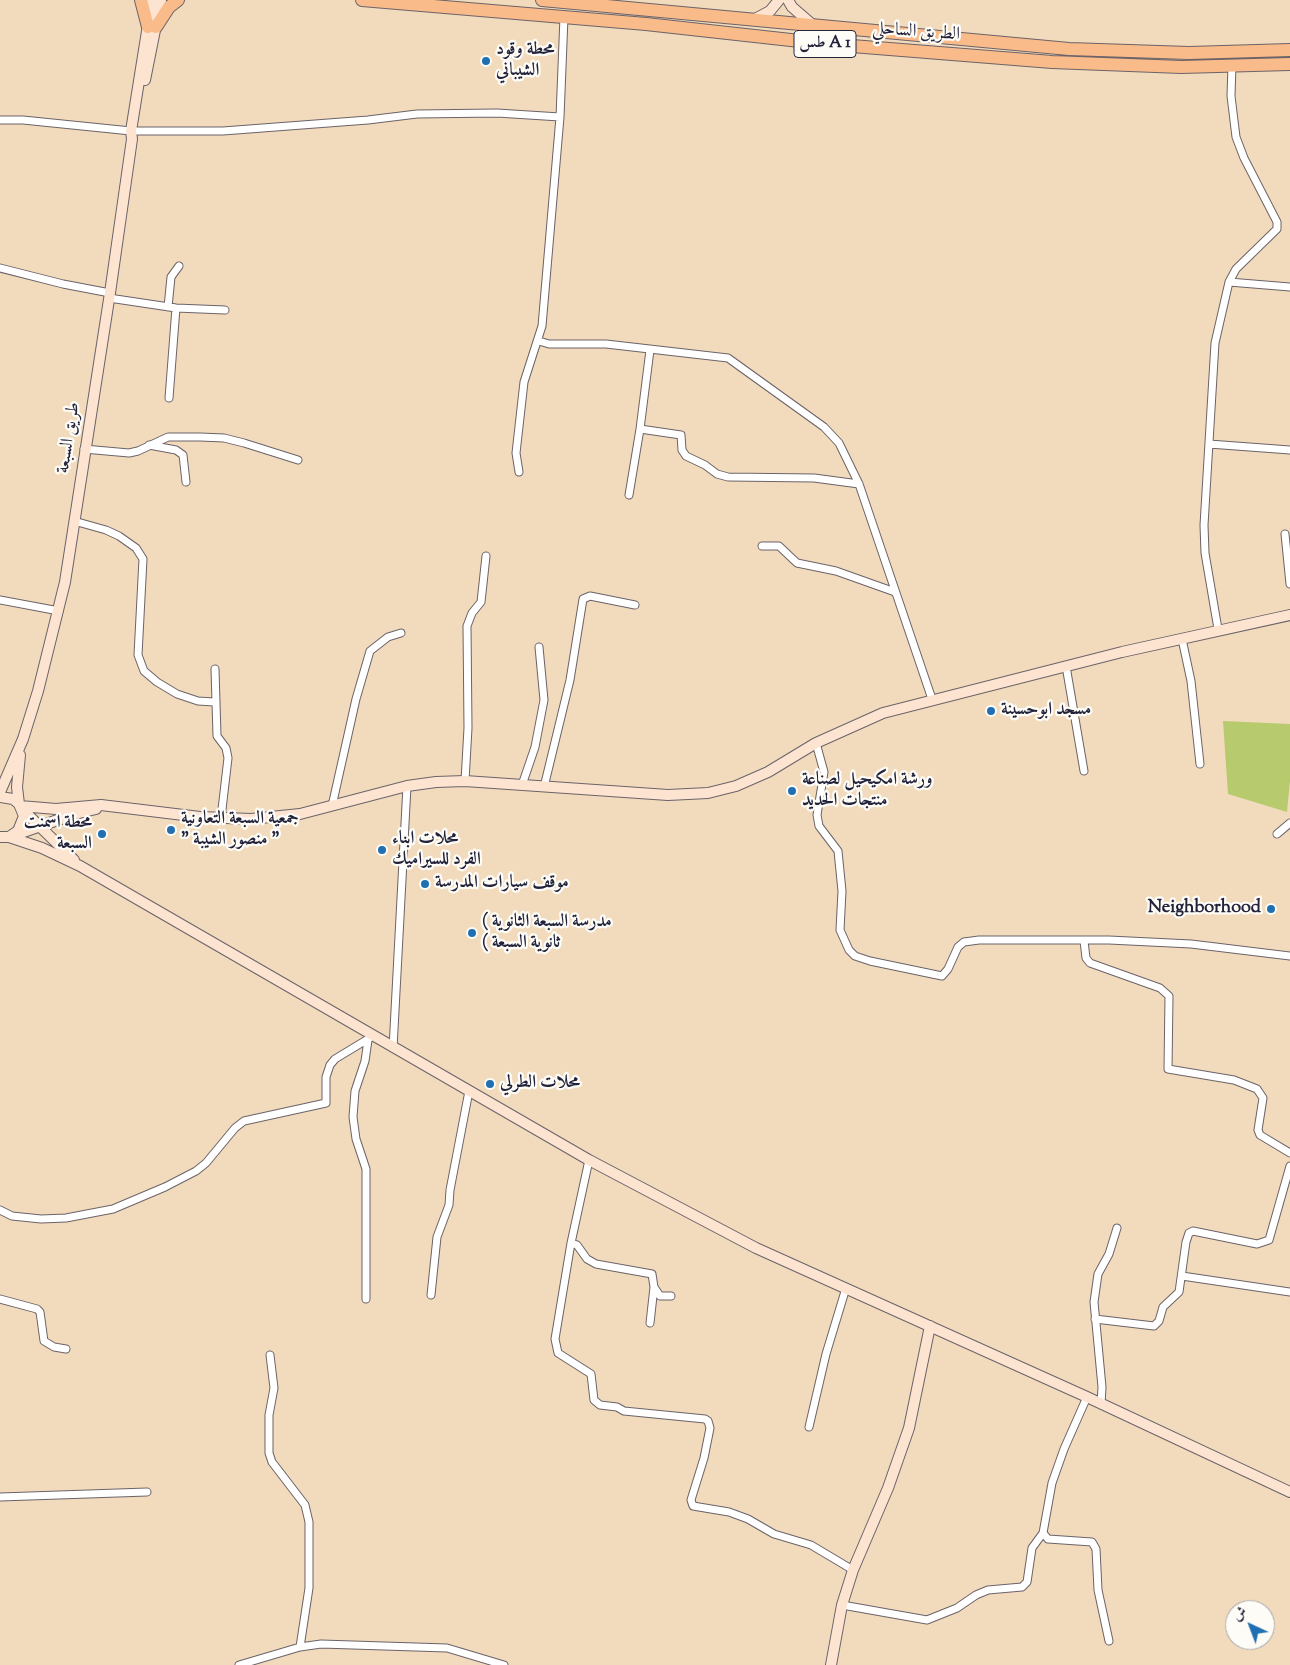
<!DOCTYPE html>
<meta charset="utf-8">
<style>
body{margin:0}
#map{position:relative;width:1290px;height:1665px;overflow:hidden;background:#f2dbbd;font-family:"Sorts Mill Goudy",Amiri,serif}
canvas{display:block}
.north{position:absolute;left:1225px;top:1600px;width:50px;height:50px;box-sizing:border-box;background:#fdfcf7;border:1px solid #a5a5ac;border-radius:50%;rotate:317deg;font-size:14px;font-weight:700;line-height:20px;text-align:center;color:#22223b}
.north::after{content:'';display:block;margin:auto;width:18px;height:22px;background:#1f6fb2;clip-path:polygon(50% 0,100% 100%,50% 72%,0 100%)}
</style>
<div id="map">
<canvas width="1290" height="1665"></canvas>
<div class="north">ش</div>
</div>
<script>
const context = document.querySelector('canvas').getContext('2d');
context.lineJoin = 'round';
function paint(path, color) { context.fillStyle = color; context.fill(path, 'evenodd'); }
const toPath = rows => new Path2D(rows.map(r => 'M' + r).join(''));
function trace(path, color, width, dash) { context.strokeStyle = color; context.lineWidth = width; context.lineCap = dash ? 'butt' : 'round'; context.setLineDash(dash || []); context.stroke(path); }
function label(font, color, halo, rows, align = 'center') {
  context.font = font + ' "Sorts Mill Goudy",Amiri,serif'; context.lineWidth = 4.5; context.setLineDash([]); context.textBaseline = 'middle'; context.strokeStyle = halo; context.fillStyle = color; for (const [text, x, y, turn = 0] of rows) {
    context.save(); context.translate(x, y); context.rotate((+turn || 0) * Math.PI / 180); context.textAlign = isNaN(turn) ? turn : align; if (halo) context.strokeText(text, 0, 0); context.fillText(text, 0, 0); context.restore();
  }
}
paint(toPath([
 [1223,721,1290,724,1290,781,1287,812,1228,794]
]), '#b7ca6d');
const street = toPath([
 [0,120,23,120,131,131,223,131,368,120,417,114,497,113,560,117],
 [0,268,63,284,110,293],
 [1229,282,1290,287],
 [109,298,176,308,225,310],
 [168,307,171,277,179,266],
 [539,341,549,344,606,344,728,358,824,427,839,443,859,484,932,699],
 [650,350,640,429,681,435,682,450,686,456,705,465,717,474,728,477,814,478,859,484],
 [169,398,176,308],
 [1209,444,1290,450],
 [149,445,176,450,183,455,186,482],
 [84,449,129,453,138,451,168,437,200,437,224,438,244,443,298,460],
 [519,472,516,453,524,382,542,326,560,117,564,17],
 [629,495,640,429],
 [74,521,106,530,119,536,136,548,143,559,138,655,144,671,157,682,177,694,198,701,214,702],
 [1285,534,1290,584],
 [762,546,779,546,797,563,836,571,895,592],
 [0,600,59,611],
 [1218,629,1205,553,1204,525,1215,343,1229,282,1236,269,1277,229,1277,222,1244,158,1236,137,1231,96,1232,65],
 [1182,639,1191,681,1200,764],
 [1066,666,1084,771],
 [215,669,217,736,226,748,228,758,221,818],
 [816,743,824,772,817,815,819,826,838,851,842,891,840,930,849,950,855,956,870,961,942,976,948,969,958,947,964,942,979,940,1109,940,1191,944,1290,956],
 [465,781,468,728,467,626,472,613,481,602,486,556],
 [522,785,535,747,544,700,539,647],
 [544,787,570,680,583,599,590,596,635,605],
 [332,806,356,699,370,651,388,637,401,633],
 [1277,834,1290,823],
 [1084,941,1086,958,1090,963,1160,988,1169,996,1168,1069,1234,1080,1257,1089,1263,1098,1258,1130,1260,1135,1290,1153],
 [393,1048,407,786],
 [589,1160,571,1243,555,1339,558,1353,591,1374,594,1400,600,1405,617,1407,624,1411,705,1419,708,1421,710,1428,704,1458,691,1500,693,1506,729,1512,748,1519,774,1534,811,1545,853,1570],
 [0,1210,12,1216,41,1219,66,1218,113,1209,165,1187,196,1171,206,1163,235,1128,244,1121,326,1103,326,1077,330,1065,335,1059,373,1036],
 [571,1243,577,1245,587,1259,596,1264,652,1274,654,1287,660,1296,671,1296],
 [1182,1276,1290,1292],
 [431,1295,437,1237,449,1205,450,1190,469,1091],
 [0,1299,37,1309,40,1312,44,1341,54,1347,66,1349],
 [366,1299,366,1169,356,1139,353,1117,355,1091,365,1061,368,1040],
 [1095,1319,1154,1326,1159,1321,1163,1307,1179,1292,1186,1242,1189,1233,1193,1231,1257,1244,1269,1240,1290,1166],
 [650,1323,654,1287],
 [270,1355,274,1388,269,1415,269,1453,272,1462,305,1505,309,1522,309,1588,300,1647],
 [1087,1397,1064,1449,1052,1483,1043,1533,1048,1539,1092,1542,1096,1549,1098,1590,1109,1641],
 [1101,1404,1102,1387,1094,1302,1098,1274,1109,1254,1117,1228],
 [809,1427,826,1354,846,1288],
 [0,1497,147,1492],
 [842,1605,927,1620,957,1608,976,1595,988,1590,1022,1587,1027,1582,1032,1548,1043,1533],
 [239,1665,300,1647,321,1644,447,1648,504,1665]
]);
const secondary = toPath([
 [788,0,792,7,814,26],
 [753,20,770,11,779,0],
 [145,80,161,0],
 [0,792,23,739,38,691,65,582,110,293,132,139,131,131,152,0],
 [0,797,13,799,19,804,24,816,18,831,9,837,0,837],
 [19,804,17,787,20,755],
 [20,806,56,809,101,805,200,817,251,819,300,814,407,786,436,782,465,781,668,795,708,793,736,786,768,772,816,743,883,713,1122,652,1290,615],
 [22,809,74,860],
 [12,836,75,814,96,809],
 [9,837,42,848,80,866,589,1160,756,1248,1087,1397,1290,1492],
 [831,1665,842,1605,853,1570,888,1488,909,1428,930,1326]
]);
const highway = toPath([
 [141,0,148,27],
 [362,0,646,24,827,44,1052,62,1181,67,1290,64],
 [542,0,1069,49,1189,53,1290,50],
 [156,27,169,7,178,0]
]);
trace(street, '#6b6368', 9);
trace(secondary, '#6b6368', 12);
trace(highway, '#6b6368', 14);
trace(street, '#fff', 7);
trace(secondary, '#fde4d1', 10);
trace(highway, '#fabb8b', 12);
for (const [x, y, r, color] of [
 [486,61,5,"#1f6fb2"],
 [991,711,5,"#1f6fb2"],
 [792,791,5,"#1f6fb2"],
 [171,830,5,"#1f6fb2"],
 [102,834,5,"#1f6fb2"],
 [382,850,5,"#1f6fb2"],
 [425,884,5,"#1f6fb2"],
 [1271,909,5,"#1f6fb2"],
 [472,933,5,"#1f6fb2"],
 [490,1084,5,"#1f6fb2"]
]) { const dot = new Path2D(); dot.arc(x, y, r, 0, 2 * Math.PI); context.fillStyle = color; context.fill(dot); trace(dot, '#fdfcf7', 2); }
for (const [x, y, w] of [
 [825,44,62]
]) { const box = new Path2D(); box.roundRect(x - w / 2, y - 13.5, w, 27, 4); context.fillStyle = '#fdfcf7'; context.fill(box); trace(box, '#22223b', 1); }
label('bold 16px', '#22223b', null, [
 ["طس A 1",825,44]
]);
label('18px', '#22223b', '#fdfcf7', [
 ["الطريق الساحلي",916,33,4],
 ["طريق السبعة",70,438,-81]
]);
label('bold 18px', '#22223b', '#fdfcf7', [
 ["محطة وقود",496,51],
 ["الشيباني",496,72],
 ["مسجد ابوحسينة",1001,711],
 ["ورشة امكيحيل لصناعة",802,781],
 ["منتجات الحديد",802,802],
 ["جمعية السبعة التعاونية",181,820],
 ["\" منصور الشيبة \"",181,841],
 ["محطة اسمنت",92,824,"right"],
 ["السبعة",92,845,"right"],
 ["محلات ابناء",392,840],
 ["الفرد للسيراميك",392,861],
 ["موقف سيارات المدرسة",435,884],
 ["Neighborhood",1261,909,"right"],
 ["( مدرسة السبعة الثانوية",482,923],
 ["( ثانوية السبعة",482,944],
 ["محلات الطرلي",500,1084]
], 'left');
</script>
